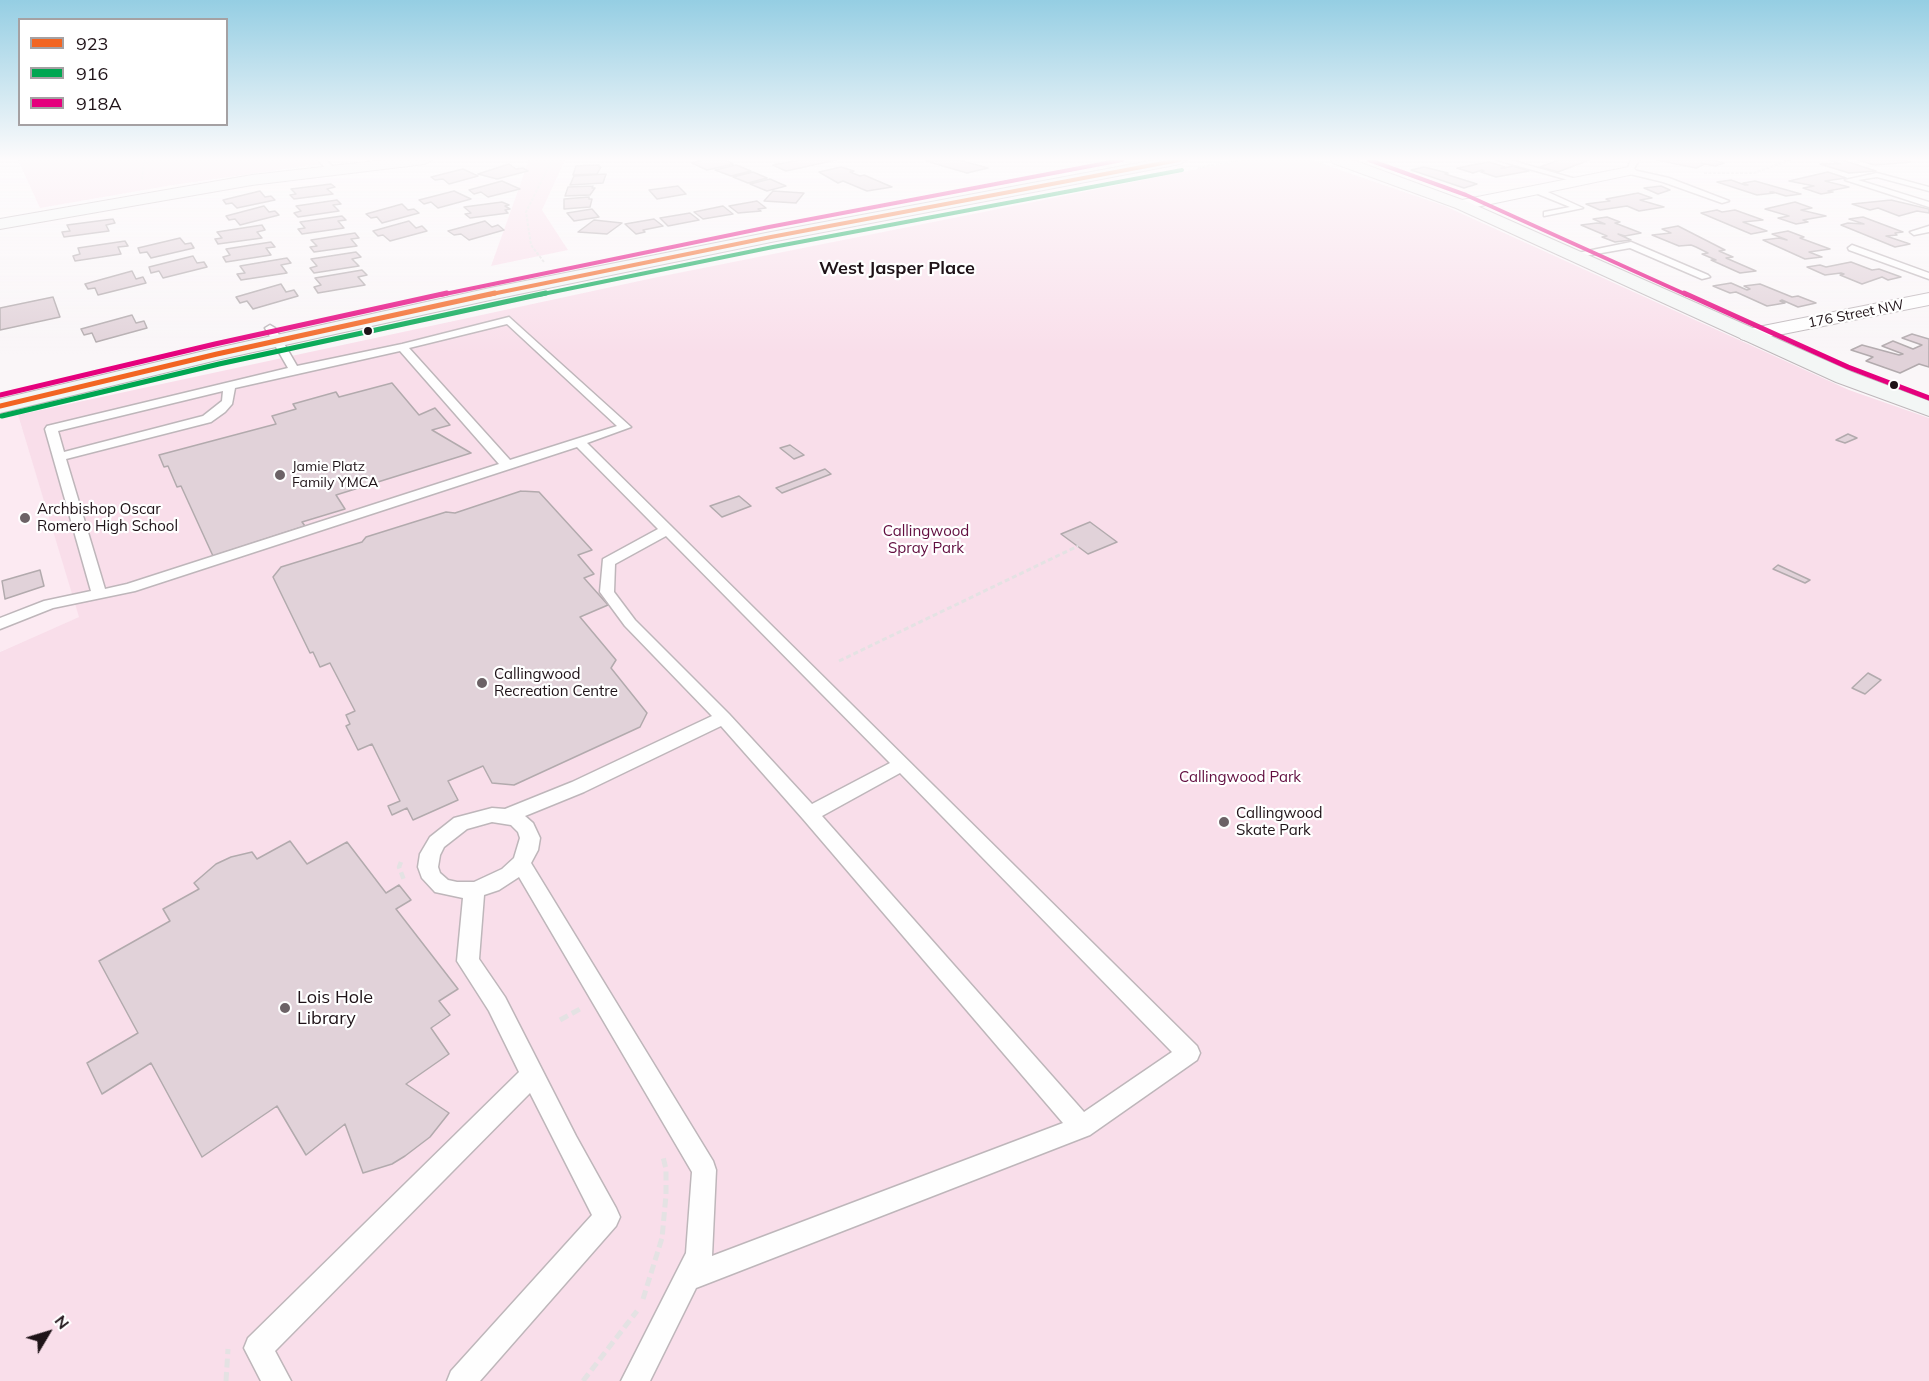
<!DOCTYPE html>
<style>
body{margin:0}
#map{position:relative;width:1929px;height:1381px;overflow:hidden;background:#faf6f8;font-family:Mulish,sans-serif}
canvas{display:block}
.legend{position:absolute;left:18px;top:18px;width:210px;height:108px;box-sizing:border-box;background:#fff;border:2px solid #a5a1a3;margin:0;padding:8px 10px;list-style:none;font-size:18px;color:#1f1318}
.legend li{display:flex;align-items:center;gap:12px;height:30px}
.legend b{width:30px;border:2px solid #a5a1a3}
.north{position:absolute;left:18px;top:1303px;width:60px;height:60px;-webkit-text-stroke:4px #fff;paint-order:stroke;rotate:52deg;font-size:16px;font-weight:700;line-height:24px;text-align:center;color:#1f1318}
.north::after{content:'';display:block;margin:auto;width:21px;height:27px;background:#1f1318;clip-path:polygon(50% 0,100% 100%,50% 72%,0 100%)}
</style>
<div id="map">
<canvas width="1929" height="1381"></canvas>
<ul class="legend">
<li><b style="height:8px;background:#f26522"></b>923</li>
<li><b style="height:8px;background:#00a651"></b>916</li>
<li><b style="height:8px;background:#e5007d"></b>918A</li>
</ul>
<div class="north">N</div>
</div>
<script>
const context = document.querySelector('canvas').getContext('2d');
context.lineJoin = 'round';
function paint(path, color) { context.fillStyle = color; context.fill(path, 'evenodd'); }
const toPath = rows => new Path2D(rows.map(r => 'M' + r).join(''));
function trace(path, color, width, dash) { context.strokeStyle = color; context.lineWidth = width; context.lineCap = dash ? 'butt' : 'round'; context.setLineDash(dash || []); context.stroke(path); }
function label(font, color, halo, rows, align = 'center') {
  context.font = font + ' Mulish,sans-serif'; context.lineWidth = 4.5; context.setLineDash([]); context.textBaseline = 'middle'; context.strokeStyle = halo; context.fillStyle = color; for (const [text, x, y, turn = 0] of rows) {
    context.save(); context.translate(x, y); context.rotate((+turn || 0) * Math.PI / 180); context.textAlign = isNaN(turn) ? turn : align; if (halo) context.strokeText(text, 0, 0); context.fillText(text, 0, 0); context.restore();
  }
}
paint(toPath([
 [18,415,80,617,0,652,0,419]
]), '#fceaf2');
paint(toPath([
 [18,160,316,160,320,164,173,185,40,208],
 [529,160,565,160,542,210,568,250,491,266],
 [1243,160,1311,160,1445,206,1849,390,1929,418,1929,1381,0,1381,0,652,79,617,18,415,653,278]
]), '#f9deea');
const building = toPath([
 [705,160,725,160,733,164,707,170,692,163,705,160],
 [801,160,836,160,786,171,773,165,801,160],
 [959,160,988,168,967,173,926,161,959,160],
 [1559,160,1589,160,1558,172,1540,167,1559,160],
 [1657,160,1713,160,1724,163,1715,166,1701,163,1705,164,1696,168,1657,160],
 [1829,160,1842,160,1876,171,1849,173,1820,164,1841,164,1829,160],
 [1858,160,1905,160,1911,162,1875,165,1858,160],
 [1489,162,1505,167,1501,168,1504,168,1513,166,1529,171,1496,177,1481,172,1484,171,1482,170,1473,173,1457,168,1489,162],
 [509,164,516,169,523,168,528,171,497,179,478,174,509,164],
 [599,165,599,167,601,167,597,174,573,175,576,166,599,165],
 [736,165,751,171,731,176,715,170,736,165],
 [841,167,854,171,850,172,860,176,864,175,892,187,867,191,843,181,838,183,819,172,841,167],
 [1424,167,1448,173,1445,174,1477,184,1464,188,1411,170,1424,167],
 [463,169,478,176,449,184,443,179,435,180,431,177,463,169],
 [753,172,767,178,748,183,733,177,753,172],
 [1828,172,1846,178,1825,181,1849,187,1828,191,1833,192,1821,194,1803,188,1814,186,1789,181,1828,172],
 [606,174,603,183,570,185,574,176,606,174],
 [770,179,786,186,767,191,750,184,770,179],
 [1731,180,1745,185,1748,185,1743,183,1755,181,1801,194,1786,196,1773,192,1770,192,1774,193,1757,195,1717,182,1731,180],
 [502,181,520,189,488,197,481,192,474,194,469,190,502,181],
 [331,184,335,187,327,189,333,194,294,199,290,195,296,194,291,189,331,184],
 [593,186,592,188,595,188,590,195,565,196,568,187,593,186],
 [678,186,686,194,657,199,649,190,678,186],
 [1661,186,1670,190,1658,194,1644,188,1661,186],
 [260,191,265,197,271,196,275,200,237,208,232,203,226,204,223,200,260,191],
 [454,191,471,199,438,208,431,202,424,204,419,200,454,191],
 [773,191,804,193,796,203,764,201,773,191],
 [1638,193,1652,198,1640,200,1664,207,1639,211,1627,206,1600,210,1586,204,1610,201,1606,199,1638,193],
 [589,197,589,199,592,199,590,207,564,209,564,199,589,197],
 [337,200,341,204,333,205,339,211,298,217,294,213,301,211,296,206,337,200],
 [1891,200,1929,209,1929,213,1917,211,1899,216,1878,208,1870,210,1852,204,1891,200],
 [757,201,766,208,758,209,761,211,738,213,729,206,757,201],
 [502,202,509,205,505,206,510,209,505,210,508,213,470,218,465,214,471,213,464,207,502,202],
 [1795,202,1812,208,1801,210,1826,216,1803,220,1808,222,1796,224,1778,218,1789,216,1765,209,1795,202],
 [402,204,408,210,414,209,419,213,382,223,377,217,371,218,366,214,402,204],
 [264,206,269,212,275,211,279,215,240,225,235,219,229,220,226,216,264,206],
 [723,206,733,214,703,219,694,212,723,206],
 [592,209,599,217,574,221,567,213,592,209],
 [1717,210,1722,212,1735,210,1763,220,1743,222,1767,231,1751,234,1701,213,1717,210],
 [690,213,699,220,668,226,660,218,690,213],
 [342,216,346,220,338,221,344,228,302,234,298,229,305,228,300,222,342,216],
 [1607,217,1620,222,1615,223,1641,233,1625,236,1618,234,1631,240,1615,242,1602,237,1607,236,1581,225,1597,223,1605,224,1593,219,1607,217],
 [1863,217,1903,232,1895,233,1897,235,1886,236,1910,244,1895,247,1841,225,1848,223,1864,224,1849,219,1863,217],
 [113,219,115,223,106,225,109,231,64,237,62,232,70,231,67,225,113,219],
 [654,219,663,226,643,230,645,232,636,234,625,224,654,219],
 [594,220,622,223,607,234,578,232,594,220],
 [409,221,416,228,422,226,427,231,390,241,383,235,378,236,373,231,409,221],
 [485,221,492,227,498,225,504,230,469,240,461,234,454,235,448,231,485,221],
 [262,225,265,230,257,232,262,238,218,244,215,239,222,238,217,232,262,225],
 [1678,226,1725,250,1719,251,1733,257,1726,258,1756,271,1740,273,1711,260,1716,260,1702,254,1708,253,1696,247,1691,245,1679,246,1652,235,1671,233,1662,229,1678,226],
 [1788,231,1804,237,1800,238,1830,249,1809,252,1822,257,1805,259,1763,240,1779,238,1787,240,1772,234,1788,231],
 [355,233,359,238,351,239,357,246,314,252,310,247,317,246,311,240,355,233],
 [180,238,185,244,191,243,194,248,151,258,147,252,140,253,138,248,180,238],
 [125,241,128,246,118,247,121,254,75,261,73,256,80,254,78,248,125,241],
 [271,242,275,247,266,248,271,255,226,262,223,257,230,255,226,249,271,242],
 [356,252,361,257,352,259,359,266,314,273,310,268,317,266,311,259,356,252],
 [193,256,197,263,204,262,207,267,163,278,159,271,151,273,149,267,193,256],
 [287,258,291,263,281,265,287,273,241,280,237,274,245,273,240,266,287,258],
 [1851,262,1872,270,1879,269,1901,277,1888,280,1882,277,1862,284,1840,275,1844,274,1841,273,1825,275,1807,267,1820,265,1826,267,1851,262],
 [362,270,367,275,358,277,365,285,318,293,314,287,321,285,315,278,362,270],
 [132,271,136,279,143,277,146,283,98,295,95,288,88,289,85,284,132,271],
 [1731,283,1747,290,1750,289,1744,286,1760,284,1792,297,1798,296,1816,303,1798,307,1782,300,1780,301,1785,303,1767,306,1736,292,1730,293,1713,286,1731,283],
 [281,284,286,292,294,290,298,296,253,309,247,301,240,303,236,297,281,284],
 [53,297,60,317,0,330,0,308,53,297],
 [132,315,136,323,144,321,147,328,96,342,92,333,84,335,81,329,132,315],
 [1912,334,1929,339,1929,367,1919,364,1900,373,1866,361,1873,357,1851,350,1862,345,1899,355,1903,354,1882,346,1893,341,1913,349,1922,345,1902,338,1912,334],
 [392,383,419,415,435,408,450,425,432,430,471,453,336,495,345,509,302,522,305,526,213,556,181,486,177,487,168,466,164,467,159,455,276,424,272,416,296,409,293,404,336,392,339,397,392,383],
 [1848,434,1857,438,1845,443,1836,440,1848,434],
 [790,445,804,455,794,459,780,448,790,445],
 [825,469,831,474,782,493,776,488,825,469],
 [521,491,539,492,592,550,578,555,594,574,584,578,608,605,580,617,616,660,611,668,647,713,640,727,514,785,492,783,483,766,448,781,458,800,413,820,407,808,392,815,388,806,400,801,372,744,358,750,346,726,350,724,346,715,355,711,330,663,320,667,313,652,310,653,273,577,281,567,362,542,366,537,446,512,455,513,521,491],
 [739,496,751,506,722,517,710,506,739,496],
 [1090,522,1117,542,1088,554,1061,534,1090,522],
 [1778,565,1810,580,1805,583,1773,569,1778,565],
 [40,570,44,586,5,599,2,581,40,570],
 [1868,673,1881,680,1865,694,1852,688,1868,673],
 [290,841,307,864,347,842,386,893,399,885,411,900,396,909,458,989,439,1001,450,1015,431,1028,449,1054,406,1084,449,1113,430,1137,405,1156,392,1164,363,1173,345,1124,306,1155,277,1106,202,1157,151,1063,102,1094,87,1063,138,1033,99,961,170,921,163,909,199,889,194,883,216,864,231,857,252,852,257,859,290,841]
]);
paint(building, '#e1d2d9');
trace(building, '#b2aaad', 1.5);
const lane = toPath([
 [318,160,326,160,336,170,329,172,318,160],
 [1497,160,1510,160,1583,181,1579,183,1497,160],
 [1631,160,1639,160,1633,170,1669,178,1729,201,1722,203,1663,182,1626,173,1631,160],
 [1877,173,1929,187,1929,191,1877,177,1858,180,1929,202,1929,207,1845,180,1877,173],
 [1533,188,1539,188,1583,208,1544,216,1544,212,1570,207,1533,192,1533,188],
 [1929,226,1929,232,1914,235,1910,232,1929,226],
 [1631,242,1708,275,1710,277,1702,279,1630,248,1573,258,1568,255,1631,242],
 [1852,245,1929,273,1929,279,1849,250,1848,248,1852,245],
 [509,317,631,427,587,443,1197,1046,1200,1053,1197,1060,1090,1135,696,1288,650,1381,621,1381,686,1253,692,1172,519,877,499,890,484,895,479,959,505,997,576,1136,616,1208,620,1217,616,1226,480,1381,447,1381,451,1371,592,1215,530,1093,275,1351,291,1381,261,1381,244,1348,248,1338,519,1072,489,1011,457,961,463,898,435,892,422,878,418,867,420,854,430,837,454,818,492,808,505,809,572,782,712,716,625,626,600,592,603,559,658,529,577,447,135,591,53,608,0,629,0,618,44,601,91,591,45,429,47,426,288,368,265,328,270,325,275,328,297,366,402,344,509,317],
 [507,324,617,426,510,460,409,348,507,324],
 [400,351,499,464,127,584,105,589,66,459,211,422,225,412,232,404,235,388,400,351],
 [223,391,222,401,203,416,64,452,58,431,223,391],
 [666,536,890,763,812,804,729,714,635,620,614,592,615,564,666,536],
 [721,726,803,819,1063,1123,712,1256,716,1170,713,1161,531,863,538,850,540,838,533,823,525,816,584,792,721,726],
 [900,773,1172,1052,1084,1112,822,816,900,773],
 [492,822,511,825,518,832,520,838,514,858,502,869,474,882,457,882,448,880,440,873,438,867,440,855,444,847,467,829,492,822]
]);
const street = toPath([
 [1629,167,1634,168,1636,171,1634,174,1462,210,1454,205,1462,200,1629,167],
 [1929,293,1929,305,1748,341,1741,339,1738,335,1741,331,1748,329,1929,293]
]);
const secondary = toPath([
 [384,160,432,160,425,164,252,185,0,229,0,219,252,175,384,160],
 [1155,160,1187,160,1180,164,771,242,490,300,217,360,0,413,0,399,217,348,490,288,771,232,1155,160],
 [1331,160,1353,160,1468,202,1852,372,1929,401,1929,416,1836,382,1456,208,1333,163,1331,160]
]);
trace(lane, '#beb6ba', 3);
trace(street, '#beb6ba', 2);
trace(secondary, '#beb6ba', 2);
trace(toPath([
 [1198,168,1239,160],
 [1704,173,1754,173,1790,160],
 [142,179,144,164,155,160],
 [544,262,531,245,526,212,552,160]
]), '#e4e2e3', 2, [3, 1.5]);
trace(toPath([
 [839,661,1078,546]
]), '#e4e2e3', 3, [5, 3]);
trace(toPath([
 [401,862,399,867,404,880]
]), '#e4e2e3', 4.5, [7, 4]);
trace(toPath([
 [560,1020,580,1009],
 [643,1299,662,1238,666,1195,666,1169,663,1157],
 [226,1381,228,1349],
 [583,1381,637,1311]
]), '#e4e2e3', 5, [9, 4.5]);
paint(lane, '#fefefe');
paint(street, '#fefefe');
paint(secondary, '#f3f6f5');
trace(toPath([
 [487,295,771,237,1179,160]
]), '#f26522', 4);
trace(toPath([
 [0,406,217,354,495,293]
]), '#f26522', 5);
trace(toPath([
 [538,295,773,247,1182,170]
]), '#00a651', 4);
trace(toPath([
 [2,416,219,364,546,293]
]), '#00a651', 5);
trace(toPath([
 [1369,160,1466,195,1687,295],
 [440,295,769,227,1122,160]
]), '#e5007d', 4);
trace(toPath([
 [1684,293,1848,367,1929,398],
 [0,395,215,344,447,293]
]), '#e5007d', 5);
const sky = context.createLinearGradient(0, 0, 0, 354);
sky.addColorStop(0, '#95cee3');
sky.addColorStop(0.45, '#fdfbfc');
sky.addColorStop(1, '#fdfbfc00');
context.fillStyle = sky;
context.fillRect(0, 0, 1929, 354);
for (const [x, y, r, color] of [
 [368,331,5,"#1f1318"],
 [1894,385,5,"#1f1318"],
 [280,475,6,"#6c6266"],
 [25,518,6,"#6c6266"],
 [482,683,6,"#6c6266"],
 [1224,822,6,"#6c6266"],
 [285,1008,6,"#6c6266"]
]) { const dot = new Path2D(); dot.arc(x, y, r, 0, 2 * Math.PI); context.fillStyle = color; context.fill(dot); trace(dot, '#fff', 2); }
label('14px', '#1f1318', '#fff', [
 ["176 Street NW",1856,314,-11]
]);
label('14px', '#1f1318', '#fff', [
 ["Jamie Platz",292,467],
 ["Family YMCA",292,483]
], 'left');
label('15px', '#1f1318', '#fff', [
 ["Archbishop Oscar",37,509],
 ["Romero High School",37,526],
 ["Callingwood",494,674],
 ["Recreation Centre",494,691],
 ["Callingwood",1236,813],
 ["Skate Park",1236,830]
], 'left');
label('15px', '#620e40', '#fff', [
 ["Callingwood",926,531],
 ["Spray Park",926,548],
 ["Callingwood Park",1240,777]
]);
label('bold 18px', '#1f1318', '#fff', [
 ["West Jasper Place",897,269]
]);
label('18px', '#1f1318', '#fff', [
 ["Lois Hole",297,998],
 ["Library",297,1019]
], 'left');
</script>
